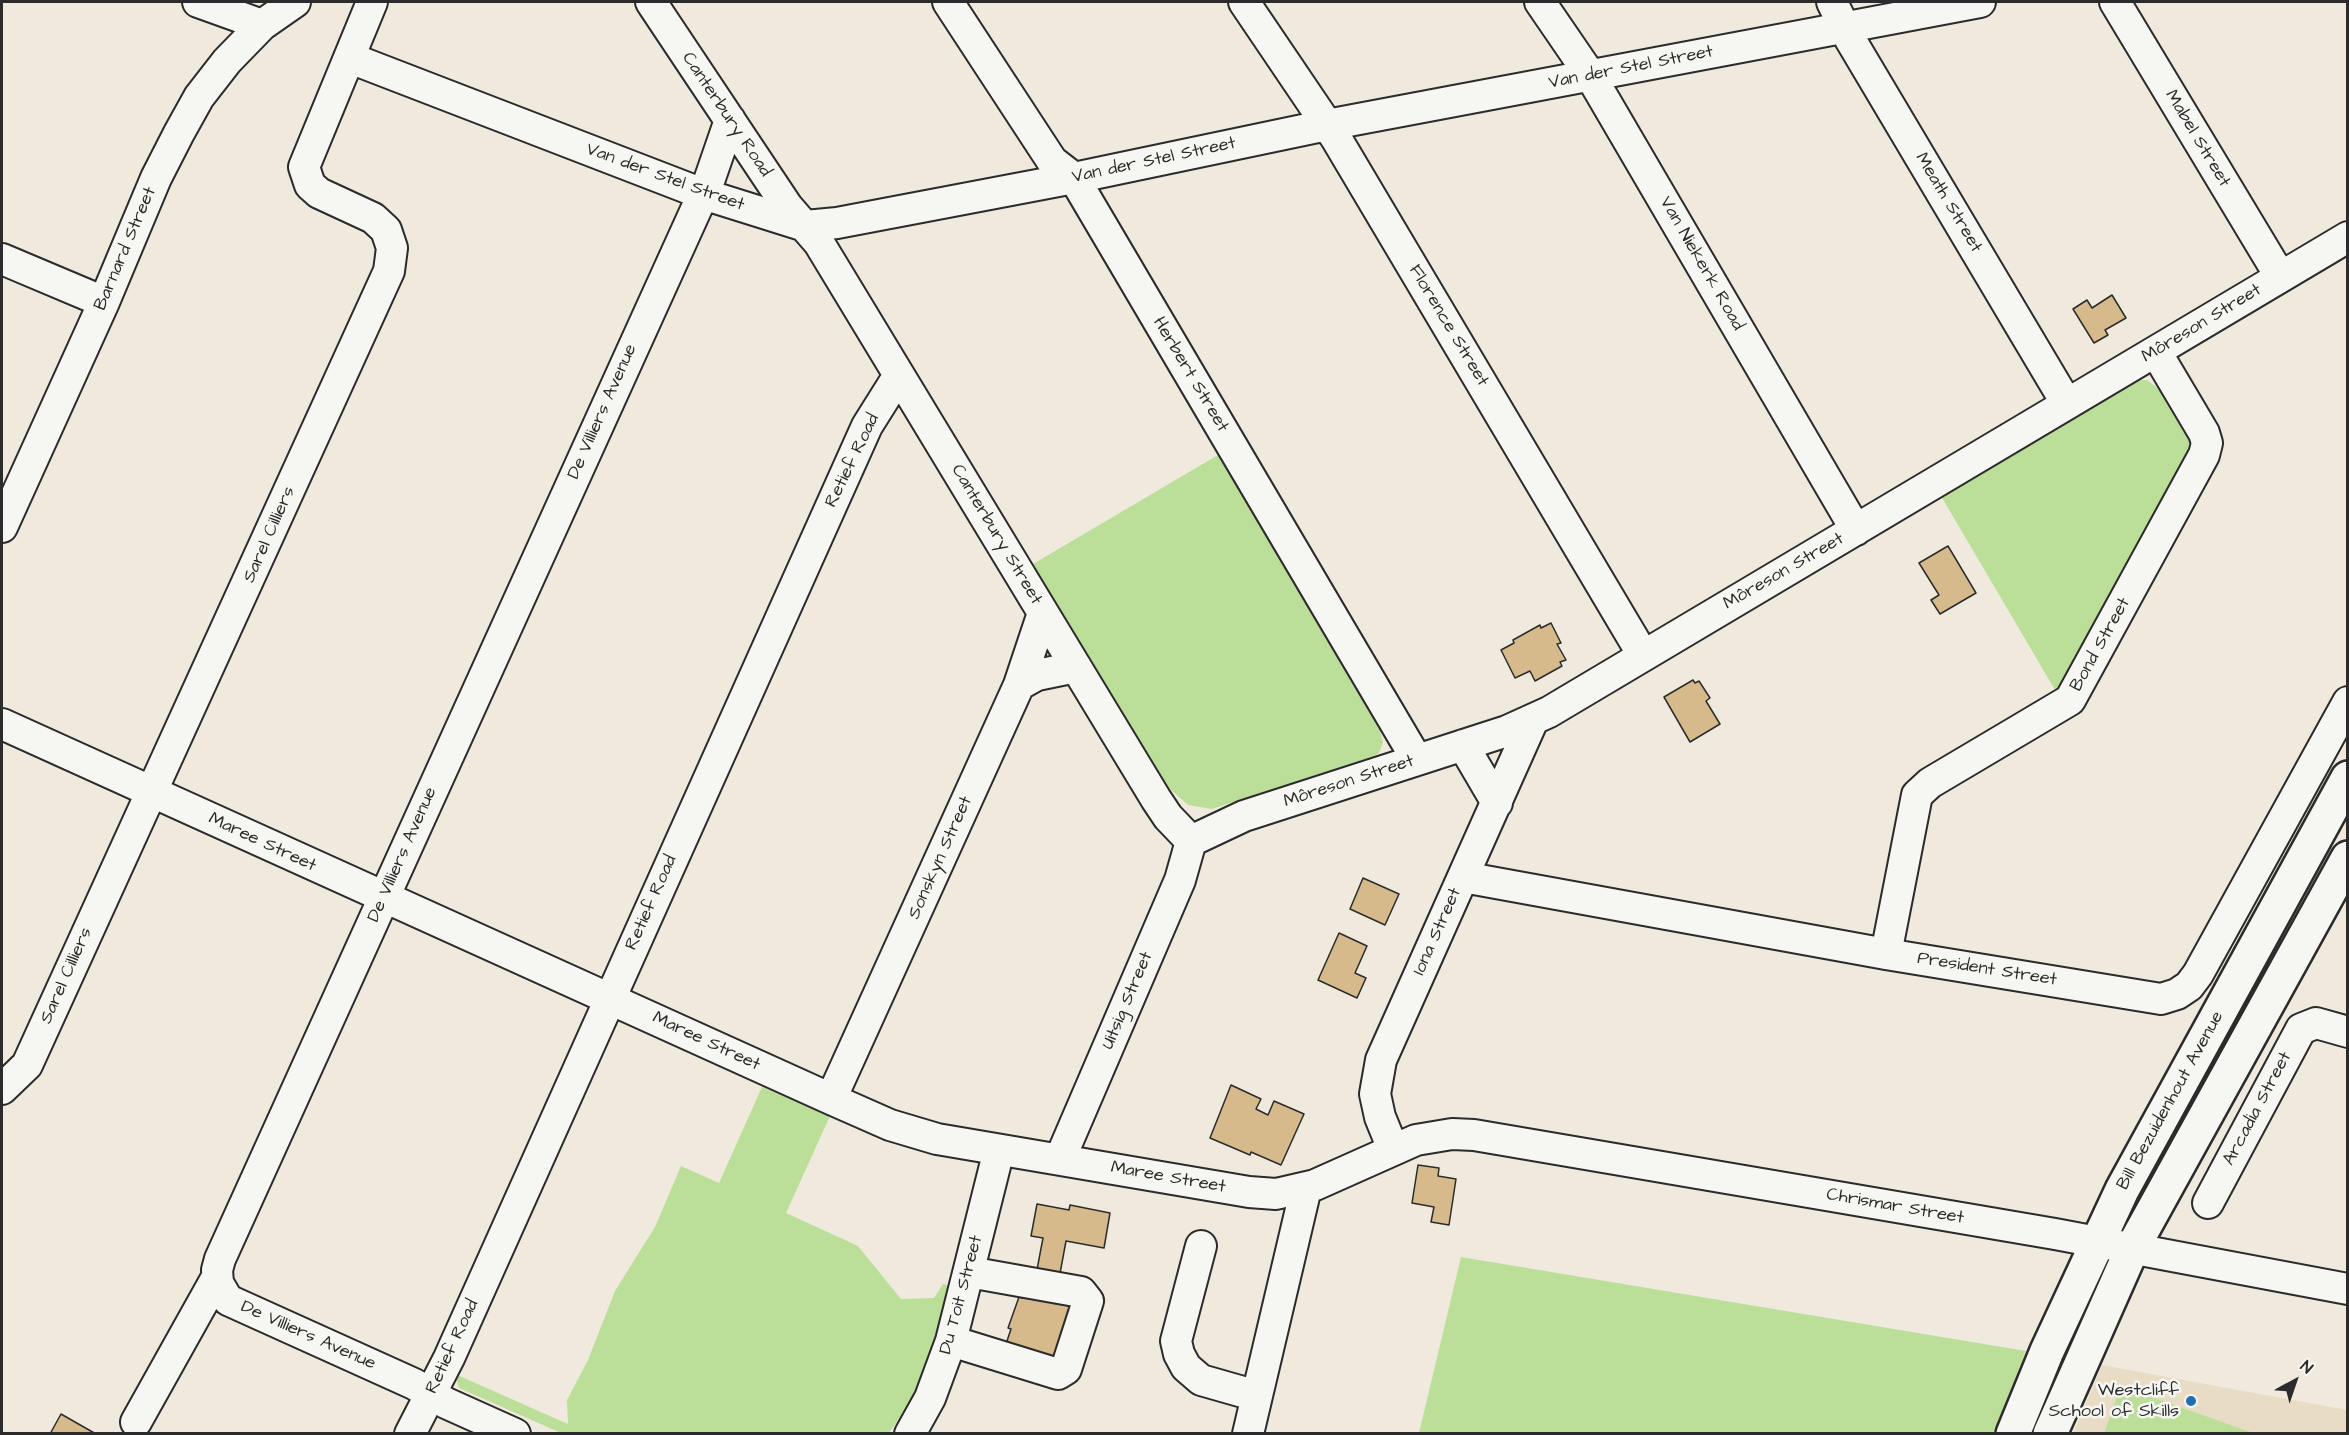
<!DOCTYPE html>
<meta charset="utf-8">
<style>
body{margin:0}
#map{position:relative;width:2349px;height:1435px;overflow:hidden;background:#f0eade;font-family:"Architects Daughter",sans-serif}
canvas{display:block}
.frame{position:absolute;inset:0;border:3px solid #2b2b2b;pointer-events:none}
.north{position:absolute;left:2265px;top:1351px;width:60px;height:60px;-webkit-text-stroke:4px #f6f6f2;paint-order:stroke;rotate:40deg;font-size:16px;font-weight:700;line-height:24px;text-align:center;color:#2b2b2b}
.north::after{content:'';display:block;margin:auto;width:21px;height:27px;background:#2b2b2b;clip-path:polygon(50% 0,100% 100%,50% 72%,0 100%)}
</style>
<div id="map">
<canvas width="2349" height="1435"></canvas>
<div class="frame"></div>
<div class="north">N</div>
</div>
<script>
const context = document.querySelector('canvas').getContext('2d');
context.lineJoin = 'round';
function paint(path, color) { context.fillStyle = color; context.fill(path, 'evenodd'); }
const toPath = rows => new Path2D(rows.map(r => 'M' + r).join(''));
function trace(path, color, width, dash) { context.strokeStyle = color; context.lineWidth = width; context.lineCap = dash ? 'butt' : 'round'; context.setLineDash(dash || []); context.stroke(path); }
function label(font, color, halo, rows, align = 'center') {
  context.font = font + ' "Architects Daughter",sans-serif'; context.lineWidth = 5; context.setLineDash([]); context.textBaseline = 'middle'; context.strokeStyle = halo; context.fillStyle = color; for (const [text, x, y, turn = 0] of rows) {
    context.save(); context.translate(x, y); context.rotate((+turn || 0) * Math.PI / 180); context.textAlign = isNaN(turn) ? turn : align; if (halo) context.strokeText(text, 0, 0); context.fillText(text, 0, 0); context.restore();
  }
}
paint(toPath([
 [2102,1365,2347,1410,2347,1433,2073,1434]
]), '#e8dcc5');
paint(toPath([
 [2140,380,2147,380,2159,389,2189,437,2190,447,2086,637,2090,640,2058,695,1941,496],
 [1218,455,1380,731,1383,742,1379,753,1374,756,1212,809,1188,805,1169,788,1033,564],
 [762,1087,830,1116,786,1213,858,1246,901,1299,934,1298,943,1284,955,1288,917,1392,889,1433,561,1433,459,1388,455,1374,568,1424,567,1400,588,1360,615,1291,655,1227,681,1166,719,1183],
 [1461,1257,2026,1351,1993,1433,1419,1433],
 [2121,1386,2253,1433,2254,1433,2104,1433]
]), '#bbde98');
const building = toPath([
 [2112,295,2126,318,2105,330,2108,335,2094,343,2073,309,2087,300,2092,308,2112,295],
 [1948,546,1976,593,1940,614,1931,600,1939,595,1919,563,1948,546],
 [1551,623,1561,643,1557,644,1566,660,1560,662,1562,666,1535,681,1530,671,1515,678,1501,650,1514,643,1513,640,1540,625,1541,628,1551,623],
 [1693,680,1695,683,1699,681,1710,698,1706,701,1720,724,1690,742,1664,697,1693,680],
 [1363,878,1399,894,1385,925,1350,909,1363,878],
 [1339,933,1367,946,1355,973,1366,978,1357,998,1318,980,1339,933],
 [1231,1085,1261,1099,1256,1109,1268,1115,1274,1101,1304,1114,1281,1165,1251,1152,1250,1155,1210,1138,1231,1085],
 [1418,1165,1439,1168,1438,1176,1456,1179,1449,1225,1431,1222,1434,1207,1412,1203,1418,1165],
 [1037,1204,1069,1210,1070,1205,1110,1213,1104,1248,1066,1241,1059,1279,1036,1275,1043,1238,1031,1236,1037,1204],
 [1027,1286,1080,1303,1056,1367,1005,1347,1011,1329,1008,1328,1019,1297,1023,1298,1027,1286],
 [61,1414,96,1434,50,1434,61,1414]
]);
paint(building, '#d7ba8c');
trace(building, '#2b2b2b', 1.5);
const minor = toPath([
 [198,2,262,25],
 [651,2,787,206,819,243,1156,799,1168,817,1191,841],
 [948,2,1052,161,1074,178,1417,760],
 [1244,2,1336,138,1643,655],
 [1540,2,1590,75,1856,530],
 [1832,2,1850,39,2067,404],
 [2115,2,2280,276],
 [350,58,703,194,805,226,837,223,1074,178,1327,125,1980,2],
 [2,259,104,302],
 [2,527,104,302,156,178,179,133,199,97,227,61,262,25,295,2],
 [1019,685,1037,675,1076,667],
 [2,724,831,1099,890,1125,937,1139,1249,1192,1276,1194,1315,1185,1416,1140,1452,1134,1474,1135,2055,1234,2348,1289],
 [1463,745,1497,803],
 [1191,841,1244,816,1507,731,1549,712,2348,237],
 [1463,877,1886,954,2161,999,2177,994,2189,986,2198,974,2348,702],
 [1886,954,1917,795,1930,783,2070,700,2204,455,2207,443,2204,433,2156,352],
 [2,1089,27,1065,389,271,392,248,386,230,373,218,319,193,310,185,304,167,372,2],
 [831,1099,1019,685,1043,613],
 [1393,1149,1380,1117,1375,1094,1381,1060,1533,720],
 [1060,1159,1180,880,1191,841],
 [2208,1203,2301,1029,2316,1023,2348,1032],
 [1201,1246,1176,1341,1179,1354,1186,1367,1201,1380,1257,1396],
 [951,1341,1058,1374,1066,1369,1088,1301,1081,1292,969,1272],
 [136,1422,217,1277],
 [410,1434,449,1358,867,426,899,375],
 [515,1434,446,1403,414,1384,228,1300,218,1283,217,1270,220,1259,709,181,730,120],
 [910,1434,930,1398,951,1341,999,1150],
 [1248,1434,1306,1188]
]);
const major = toPath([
 [2013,1434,2047,1351,2122,1190,2348,778],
 [2050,1434,2132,1249,2348,858]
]);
trace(minor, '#2b2b2b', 34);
trace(major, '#2b2b2b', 38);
trace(minor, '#f6f6f2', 30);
trace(major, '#f6f6f2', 33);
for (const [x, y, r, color] of [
 [2191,1401,6,"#1f6fb2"]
]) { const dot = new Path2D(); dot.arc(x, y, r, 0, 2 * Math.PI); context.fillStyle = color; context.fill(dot); trace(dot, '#f6f6f2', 2); }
label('18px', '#2b2b2b', '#f6f6f2', [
 ["Van der Stel Street",1631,68,-11],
 ["Canterbury Road",726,115,56],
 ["Mabel Street",2197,139,59],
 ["Van der Stel Street",1154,161,-12],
 ["Van der Stel Street",665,178,20],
 ["Meath Street",1948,203,59],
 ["Barnard Street",126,249,-67],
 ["Van Niekerk Road",1701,264,60],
 ["Môreson Street",2202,324,-31],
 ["Florence Street",1448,326,59],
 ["Herbert Street",1190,375,59],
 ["De Villiers Avenue",603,412,-66],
 ["Retief Road",853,461,-64],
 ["Sarel Cilliers",270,535,-66],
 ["Canterbury Street",996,535,59],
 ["Môreson Street",1784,572,-30],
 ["Bond Street",2101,645,-61],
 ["Môreson Street",1349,782,-18],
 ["Maree Street",262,843,25],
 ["De Villiers Avenue",403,855,-66],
 ["Sonskyn Street",941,858,-66],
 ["Retief Road",652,903,-66],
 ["Iona Street",1438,932,-66],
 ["President Street",1987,970,9],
 ["Sarel Cilliers",67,976,-66],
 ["Uitsig Street",1128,1001,-67],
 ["Maree Street",706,1042,25],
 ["Bill Bezuidenhout Avenue",2171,1101,-61],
 ["Arcadia Street",2258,1109,-62],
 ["Maree Street",1168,1178,10],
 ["Chrismar Street",1895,1207,10],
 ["Du Toit Street",962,1295,-75],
 ["De Villiers Avenue",308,1336,24],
 ["Retief Road",453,1347,-65]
]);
label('18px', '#2b2b2b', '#f6f6f2', [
 ["Westcliff",2179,1391],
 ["School of Skills",2179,1412]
], 'right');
</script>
